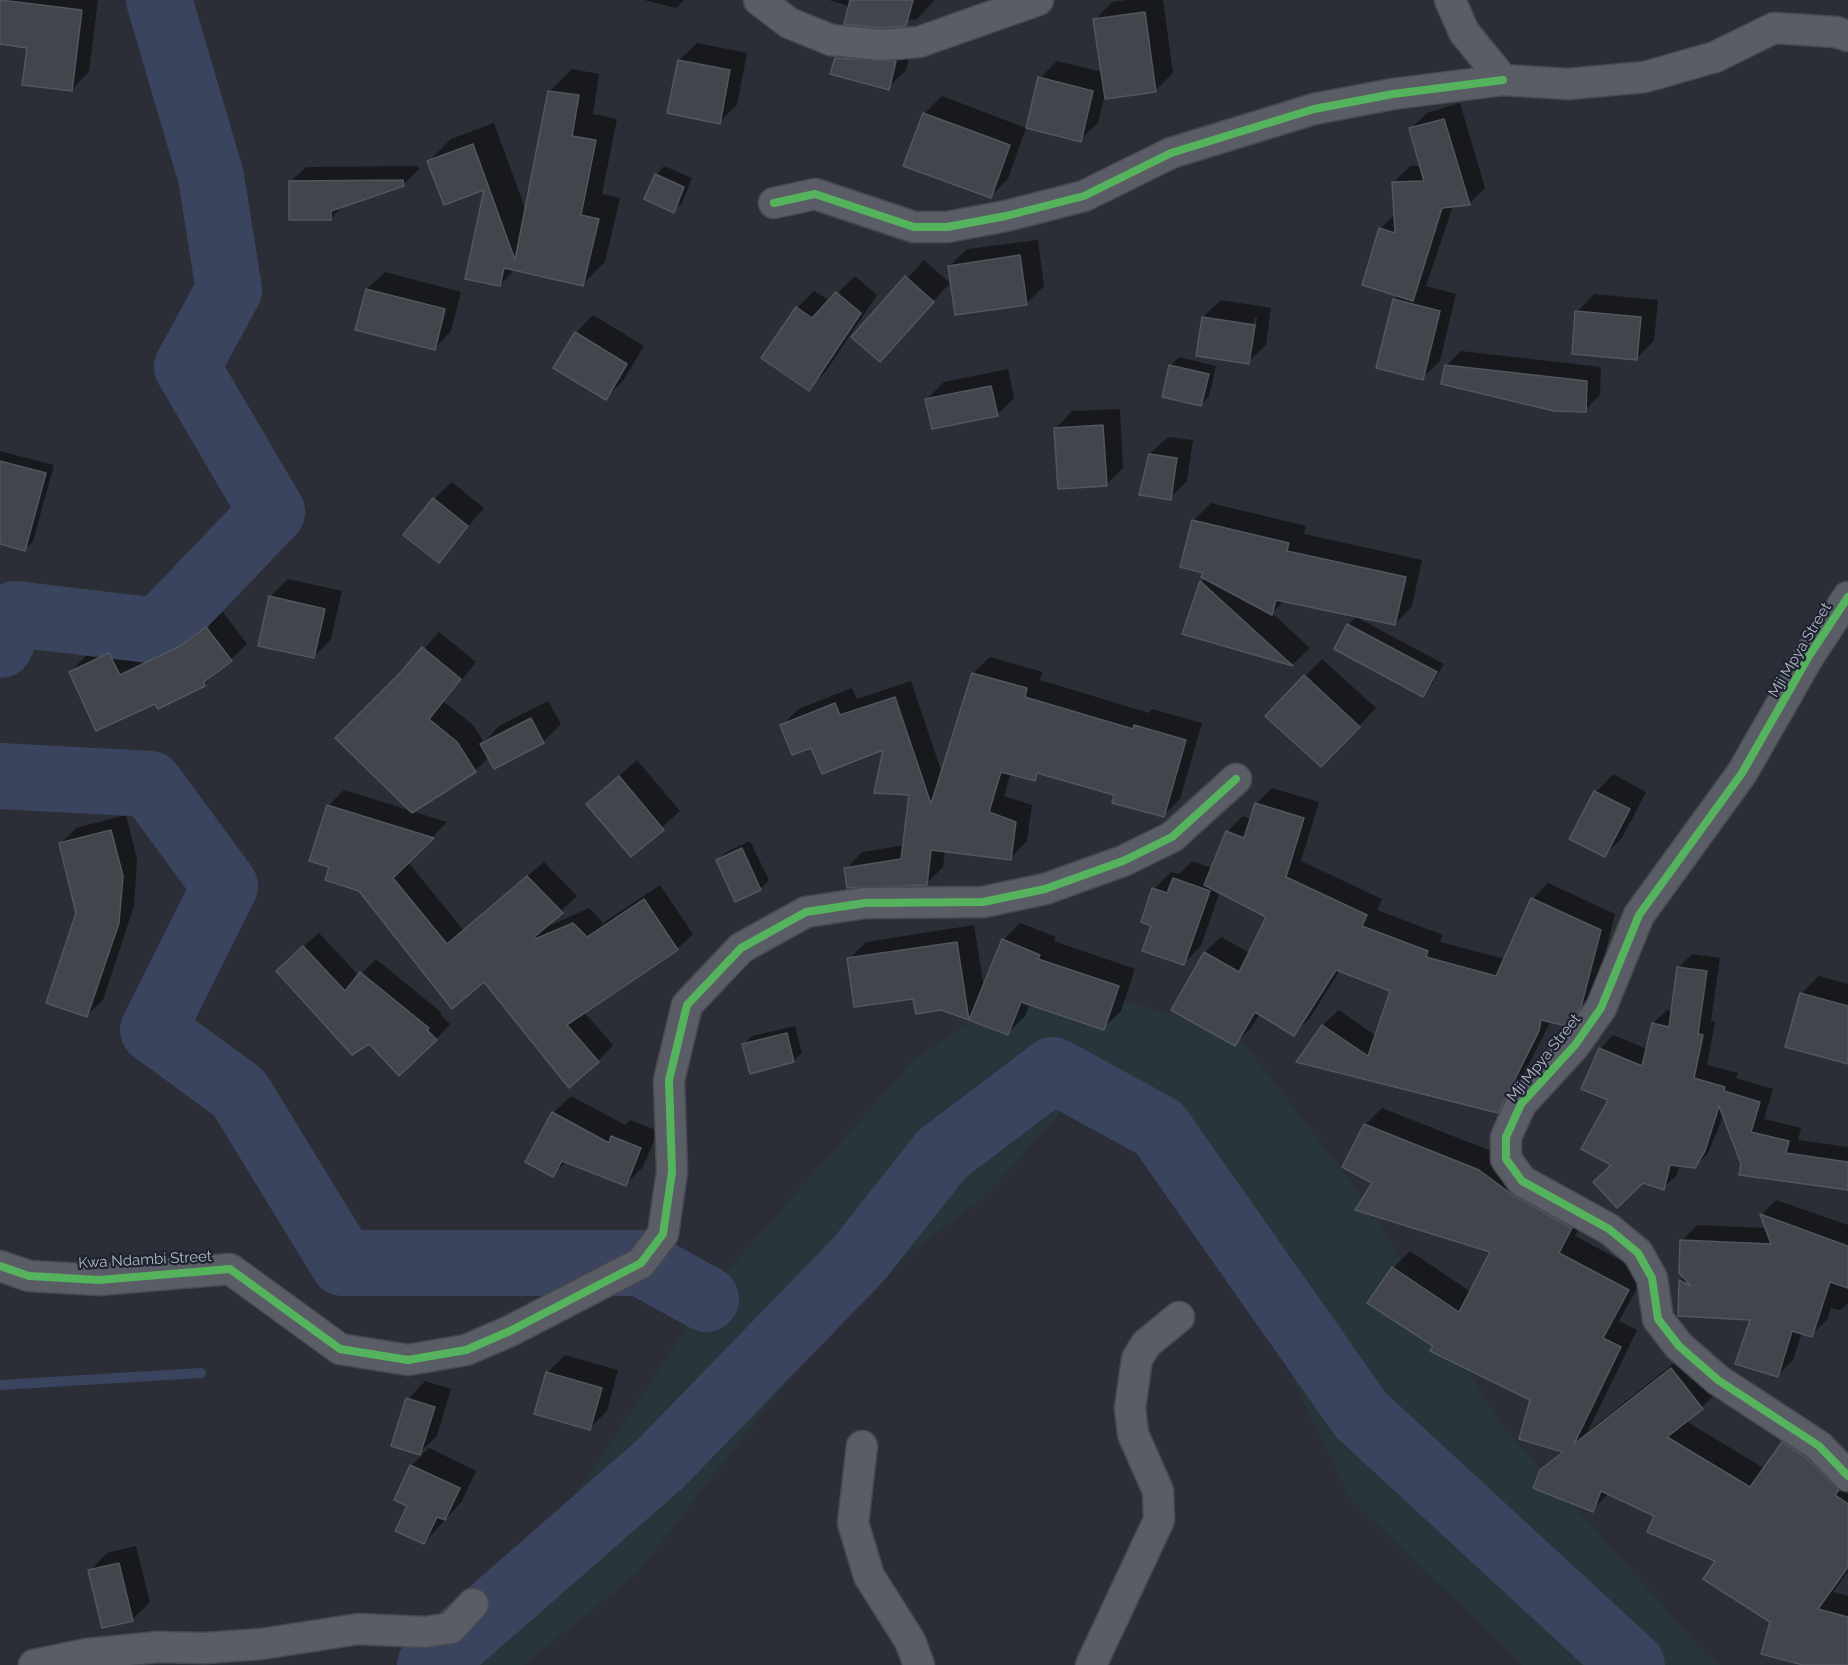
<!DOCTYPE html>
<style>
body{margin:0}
canvas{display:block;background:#2b2e36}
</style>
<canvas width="1848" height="1665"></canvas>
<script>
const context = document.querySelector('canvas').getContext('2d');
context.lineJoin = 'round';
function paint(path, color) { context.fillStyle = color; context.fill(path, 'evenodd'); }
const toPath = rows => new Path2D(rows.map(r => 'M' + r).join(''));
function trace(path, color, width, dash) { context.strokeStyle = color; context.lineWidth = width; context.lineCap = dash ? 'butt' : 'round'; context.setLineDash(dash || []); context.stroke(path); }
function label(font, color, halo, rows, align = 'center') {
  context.font = font + ' Raleway,sans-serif'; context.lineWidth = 4.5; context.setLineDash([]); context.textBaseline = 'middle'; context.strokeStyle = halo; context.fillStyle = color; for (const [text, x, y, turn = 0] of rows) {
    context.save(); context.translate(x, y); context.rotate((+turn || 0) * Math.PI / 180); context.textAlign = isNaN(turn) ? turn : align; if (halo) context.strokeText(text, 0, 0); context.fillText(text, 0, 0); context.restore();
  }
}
paint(toPath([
 [1035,976,1235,1032,1367,1203,1499,1422,1701,1649,1720,1665,1523,1665,1349,1497,1232,1249,1181,1160,1094,1076,982,1199,855,1294,636,1574,524,1665,427,1665,491,1623,706,1299,738,1259,913,1061]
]), '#28363b');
paint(toPath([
 [0,0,98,0,89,72,72,89,29,46,0,43],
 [644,0,684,0,676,8],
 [829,0,935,0,916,20,911,19,905,24],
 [1127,0,1163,0,1173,73,1156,90,1104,98,1098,123,1080,140,1040,78,1057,61,1102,72,1095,20,1112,2],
 [854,41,913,44,906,70,888,88,836,58],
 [697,43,747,53,737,105,719,122,679,60],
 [572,69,599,74,593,114,617,119,602,194,620,198,605,262,583,284,515,269,500,285,486,188,429,161,451,139,494,123,526,211,550,91],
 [942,96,1026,128,1008,179,990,197,924,114],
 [1460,103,1485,188,1469,204,1453,206,1426,286,1456,294,1440,361,1422,378,1394,300,1399,295,1380,229,1395,214,1394,182,1410,166,1421,166,1410,129,1427,113],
 [418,166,419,169,403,185,344,205,330,219,290,182,306,167],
 [664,166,692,178,682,203,673,211,656,175],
 [1038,240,1044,286,1027,303,949,266,967,249],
 [924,260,950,283,880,360,853,337],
 [385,272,461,292,451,331,434,349,367,289],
 [855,276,877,295,826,371,808,389,797,308,814,291,830,301],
 [1594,294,1658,300,1654,341,1637,358,1577,312],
 [1221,300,1271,308,1266,345,1248,362,1203,317],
 [1255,317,1257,318,1253,345,1250,345],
 [593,315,644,346,623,381,605,398,576,333],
 [1461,351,1601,367,1600,395,1585,410,1446,366],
 [1179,357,1216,366,1209,396,1201,405,1170,366],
 [1008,369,1014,398,997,415,927,399,944,382],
 [1120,409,1123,468,1106,485,1055,429,1072,411],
 [1168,437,1193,440,1187,481,1170,498,1150,454],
 [0,451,54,465,33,541,25,549,0,543],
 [452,482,484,508,438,561,434,499],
 [1211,503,1306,526,1304,534,1422,560,1412,606,1395,624,1284,601,1272,613,1310,648,1293,664,1183,633,1201,582,1205,578,1193,521],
 [288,579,342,591,331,639,314,657,270,597],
 [223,612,247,644,204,685,156,702,70,672,86,656,126,638,136,660,200,629],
 [1356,617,1444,664,1431,686,1423,695,1348,625],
 [439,632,476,662,444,702,473,725,484,742,499,726,548,701,561,724,543,742,494,767,489,757,475,771,412,811,404,672],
 [990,657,1043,672,1040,680,1149,713,1152,709,1202,723,1180,799,1163,816,1116,794,1041,772,1034,779,1011,773,1004,796,1032,805,1027,841,1011,858,945,850,943,867,926,884,846,869,862,852,905,845,911,794,885,748,812,746,782,726,798,709,852,688,857,699,911,681,942,773,973,673],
 [1322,659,1376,708,1339,748,1305,676],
 [637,760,680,811,631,855,588,804],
 [1613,774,1646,792,1622,838,1604,855,1571,838,1596,792],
 [1272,788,1319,802,1301,861,1382,899,1377,910,1443,935,1440,942,1505,959,1533,899,1548,883,1615,914,1596,989,1567,1024,1551,1021,1513,1095,1497,1111,1298,1061,1323,1025,1339,1010,1376,1036,1392,991,1340,970,1310,1018,1294,1034,1260,1013,1251,1028,1235,1044,1173,1009,1205,952,1221,937,1250,953,1268,916,1220,891,1201,946,1183,964,1152,925,1154,889,1171,872,1179,874,1192,861,1212,868,1227,832,1243,816,1251,819,1256,804],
 [344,790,447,822,408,862,463,930,544,862,577,896,549,922,551,925,589,908,603,923,660,885,693,934,677,949,584,1012,613,1045,598,1061,331,866,328,806],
 [126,815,137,859,134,906,103,1000,87,1015,78,913,61,843,76,828],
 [750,841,769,880,761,888,736,900,718,860,726,852],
 [1020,923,1056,937,1054,941,1135,969,1121,1011,1103,1028,1030,1003,1025,1016,1008,1033,973,1014,969,1019,915,998,849,959,866,942,974,925,984,988,1003,940],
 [319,933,359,976,376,959,442,1013,440,1014,450,1024,436,1039,370,1042,292,956],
 [1692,954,1720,958,1711,1021,1715,1022,1707,1065,1738,1073,1736,1078,1773,1089,1764,1119,1801,1128,1798,1140,1848,1147,1848,1189,1742,1164,1724,1115,1708,1153,1695,1167,1679,1165,1677,1175,1663,1188,1613,1164,1610,1099,1600,1049,1613,1035,1647,1049,1653,1023,1667,1010,1672,1011,1678,968],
 [1819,976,1848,984,1848,1057,1801,994],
 [795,1026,802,1053,793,1061,744,1044,752,1036],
 [571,1096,625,1125,630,1120,658,1131,643,1167,626,1184,567,1161,552,1175,553,1113],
 [1382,1108,1496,1153,1588,1211,1575,1236,1645,1273,1619,1321,1637,1330,1588,1431,1688,1352,1719,1391,1686,1421,1765,1469,1783,1443,1800,1426,1848,1465,1848,1572,1833,1592,1848,1596,1848,1665,1809,1665,1718,1560,1656,1515,1609,1493,1592,1510,1541,1471,1563,1450,1532,1399,1435,1346,1393,1268,1410,1251,1471,1292,1493,1251,1374,1182,1365,1125],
 [1776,1200,1848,1225,1848,1303,1840,1310,1831,1308,1827,1320,1811,1335,1802,1332,1793,1360,1778,1375,1752,1318,1679,1315,1680,1280,1684,1277,1682,1241,1697,1225,1766,1228,1761,1215],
 [565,1355,618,1370,607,1411,589,1429,536,1413,548,1372],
 [425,1381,451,1389,437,1436,419,1453,393,1445,408,1399],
 [429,1448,476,1471,462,1501,424,1543,409,1505,411,1466],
 [136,1546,150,1602,132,1620,90,1571,107,1553]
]), '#0007');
trace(toPath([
 [0,1385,201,1373]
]), '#3b445f', 10);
trace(toPath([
 [0,645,15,614,158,631,272,512,187,367,229,290,211,177,159,0],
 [0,776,150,784,225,886,153,1030,239,1093,343,1263,641,1263,706,1299],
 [430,1665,660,1464,859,1259,942,1154,1053,1070,1159,1128,1361,1415,1632,1665]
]), '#3b445f', 66);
const building = toPath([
 [0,0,82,10,72,91,22,85,27,48,0,44,0,0],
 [850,0,913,0,906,26,882,28,844,24,850,0],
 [1145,12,1156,92,1105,99,1093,19,1145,12],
 [835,58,896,61,889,90,830,74,835,58],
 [678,60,730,70,720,124,667,113,678,60],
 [1038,77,1093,91,1081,142,1026,128,1038,77],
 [548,91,579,95,572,136,596,140,581,215,599,219,583,286,504,268,500,286,465,279,484,190,444,205,427,161,473,144,515,260,548,91],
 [923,113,1010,145,991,198,903,166,923,113],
 [1444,119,1470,205,1442,208,1413,301,1362,285,1379,228,1395,233,1392,182,1424,181,1409,128,1444,119],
 [655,174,684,187,674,213,644,199,655,174],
 [403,180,404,186,331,211,331,220,289,220,289,181,403,180],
 [1020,255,1027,305,955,315,948,266,1020,255],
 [905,276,934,302,880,362,851,337,905,276],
 [366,289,445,309,435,350,355,330,366,289],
 [836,292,861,313,809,391,761,358,796,307,812,318,836,292],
 [1393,299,1440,311,1423,380,1376,368,1393,299],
 [1575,311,1641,317,1637,360,1572,354,1575,311],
 [1202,317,1255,325,1249,364,1196,356,1202,317],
 [575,332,627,364,606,400,553,368,575,332],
 [1169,365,1209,374,1201,406,1162,397,1169,365],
 [1445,365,1587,381,1586,412,1554,411,1441,384,1445,365],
 [991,386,998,416,932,429,925,399,991,386],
 [1103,425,1107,486,1058,489,1054,428,1103,425],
 [1149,454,1177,458,1171,500,1139,495,1149,454],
 [0,461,46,473,25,551,0,544,0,461],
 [433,498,468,526,439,563,403,535,433,498],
 [1192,520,1289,543,1287,551,1406,577,1395,625,1276,600,1272,615,1201,577,1203,573,1180,567,1192,520],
 [1200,581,1293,666,1182,634,1200,581],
 [269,596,325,609,314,658,258,646,269,596],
 [1347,624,1437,672,1423,697,1334,649,1347,624],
 [206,627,232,661,204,682,205,686,158,709,155,704,96,731,69,672,109,653,120,675,182,645,206,627],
 [422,647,461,679,429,719,457,742,476,772,412,813,335,738,401,672,422,647],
 [972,673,1027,688,1025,697,1133,729,1134,725,1186,740,1164,817,1112,803,1114,795,1037,773,1035,781,1001,772,989,812,1016,822,1011,860,931,850,927,885,847,888,844,868,901,859,909,795,874,793,883,750,822,774,811,748,792,755,780,725,835,703,840,715,895,697,931,804,972,673],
 [1304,675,1360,727,1321,767,1265,716,1304,675],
 [531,718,544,743,494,769,480,744,531,718],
 [619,776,664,830,631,857,586,804,619,776],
 [1594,791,1630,809,1605,857,1569,839,1594,791],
 [1255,803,1304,818,1286,877,1367,915,1362,926,1428,951,1426,957,1496,976,1531,898,1601,930,1581,1007,1567,1026,1541,1020,1539,1031,1498,1113,1296,1062,1322,1025,1368,1056,1390,991,1336,970,1294,1036,1255,1012,1235,1046,1171,1010,1204,952,1239,972,1266,917,1204,885,1226,831,1244,838,1255,803],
 [327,805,434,838,393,878,447,944,527,876,563,913,534,937,535,939,573,923,587,937,644,899,678,950,567,1025,599,1062,569,1088,484,982,452,1009,359,891,325,880,329,867,309,861,327,805],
 [111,830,123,876,119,923,87,1017,46,1003,76,913,59,843,111,830],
 [742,848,761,890,735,902,716,860,742,848],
 [1173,878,1210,891,1184,965,1142,951,1151,926,1141,922,1152,888,1167,893,1173,878],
 [1002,939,1040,955,1038,959,1119,986,1104,1030,1021,1002,1008,1035,969,1020,1002,939],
 [957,942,969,1020,941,1010,916,1014,913,999,854,1007,847,958,957,942],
 [303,946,345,991,360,972,429,1028,427,1030,437,1040,399,1076,369,1044,352,1055,276,971,303,946],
 [1677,967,1707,971,1698,1034,1703,1035,1694,1078,1725,1087,1724,1091,1760,1102,1751,1132,1789,1141,1786,1153,1848,1162,1848,1190,1739,1175,1741,1164,1719,1106,1705,1151,1695,1168,1670,1165,1664,1190,1643,1183,1617,1208,1593,1182,1611,1165,1581,1149,1608,1100,1581,1089,1599,1048,1642,1066,1652,1023,1669,1027,1677,967],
 [1800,993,1848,1006,1848,1064,1785,1047,1800,993],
 [787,1033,794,1062,750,1074,742,1044,787,1033],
 [552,1112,609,1143,611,1136,641,1148,626,1186,562,1161,553,1177,525,1162,552,1112],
 [1364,1124,1479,1170,1514,1196,1572,1228,1559,1253,1629,1290,1603,1338,1621,1347,1574,1444,1671,1368,1703,1409,1667,1437,1750,1487,1782,1442,1808,1459,1839,1490,1835,1495,1848,1504,1848,1567,1818,1609,1848,1617,1848,1665,1803,1665,1761,1654,1770,1622,1703,1579,1715,1561,1647,1532,1654,1516,1601,1491,1593,1512,1533,1488,1540,1470,1563,1452,1519,1439,1530,1400,1430,1351,1433,1346,1367,1303,1392,1267,1459,1312,1490,1252,1355,1210,1372,1183,1342,1167,1364,1124],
 [1760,1214,1848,1246,1848,1288,1830,1282,1812,1337,1792,1331,1778,1377,1735,1364,1750,1320,1678,1316,1679,1280,1691,1286,1679,1273,1680,1240,1771,1244,1760,1214],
 [546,1372,602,1388,590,1430,534,1414,546,1372],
 [406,1398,435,1407,420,1455,391,1446,406,1398],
 [410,1465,460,1488,445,1520,437,1517,424,1544,395,1531,407,1506,394,1500,410,1465],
 [119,1563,133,1621,102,1628,88,1570,119,1563]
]);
paint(building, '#42454c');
trace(building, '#52565e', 1.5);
const minor = toPath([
 [759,0,789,23,831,40,882,45,919,42,1038,0],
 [1450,0,1464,32,1503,80,1568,84,1645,77,1715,57,1774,28,1836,32,1848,36],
 [774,203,815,194,914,227,947,227,1006,216,1084,196,1171,153,1314,109,1393,94,1503,80],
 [1848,597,1809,656,1742,773,1639,915,1601,1008,1575,1045,1521,1104,1506,1137,1506,1159,1522,1181,1609,1229,1638,1253,1652,1278,1658,1319,1679,1346,1718,1380,1819,1446,1848,1476],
 [0,1266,29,1276,99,1280,230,1269,340,1349,408,1360,466,1350,510,1331,641,1263,663,1234,672,1172,669,1080,687,1005,741,948,806,912,865,903,983,902,1045,889,1123,861,1172,837,1236,779],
 [862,1446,853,1523,869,1576,910,1641,919,1665],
 [34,1665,87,1654,158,1647,204,1648,262,1644,358,1629,425,1632,451,1628,473,1604],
 [1091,1665,1159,1520,1158,1491,1133,1434,1130,1408,1137,1359,1146,1344,1179,1317]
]);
trace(minor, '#474950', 33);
trace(minor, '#5a5d65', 30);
trace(toPath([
 [774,203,815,194,914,227,947,227,1006,216,1084,196,1171,153,1314,109,1393,94,1503,80],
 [1848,597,1809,656,1742,773,1639,915,1601,1008,1575,1045,1521,1104,1506,1137,1506,1159,1522,1181,1609,1229,1638,1253,1652,1278,1658,1319,1679,1346,1718,1380,1819,1446,1848,1476],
 [0,1266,29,1276,99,1280,230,1269,340,1349,408,1360,466,1350,510,1331,641,1263,663,1234,672,1172,669,1080,687,1005,741,948,806,912,865,903,983,902,1045,889,1123,861,1172,837,1236,779]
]), '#56b35d', 8);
label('15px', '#b5b9c7', '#1e2331', [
 ["Mji Mpya Street",1800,650,-59],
 ["Mji Mpya Street",1544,1058,-51],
 ["Kwa Ndambi Street",145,1260,-3]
]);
</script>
